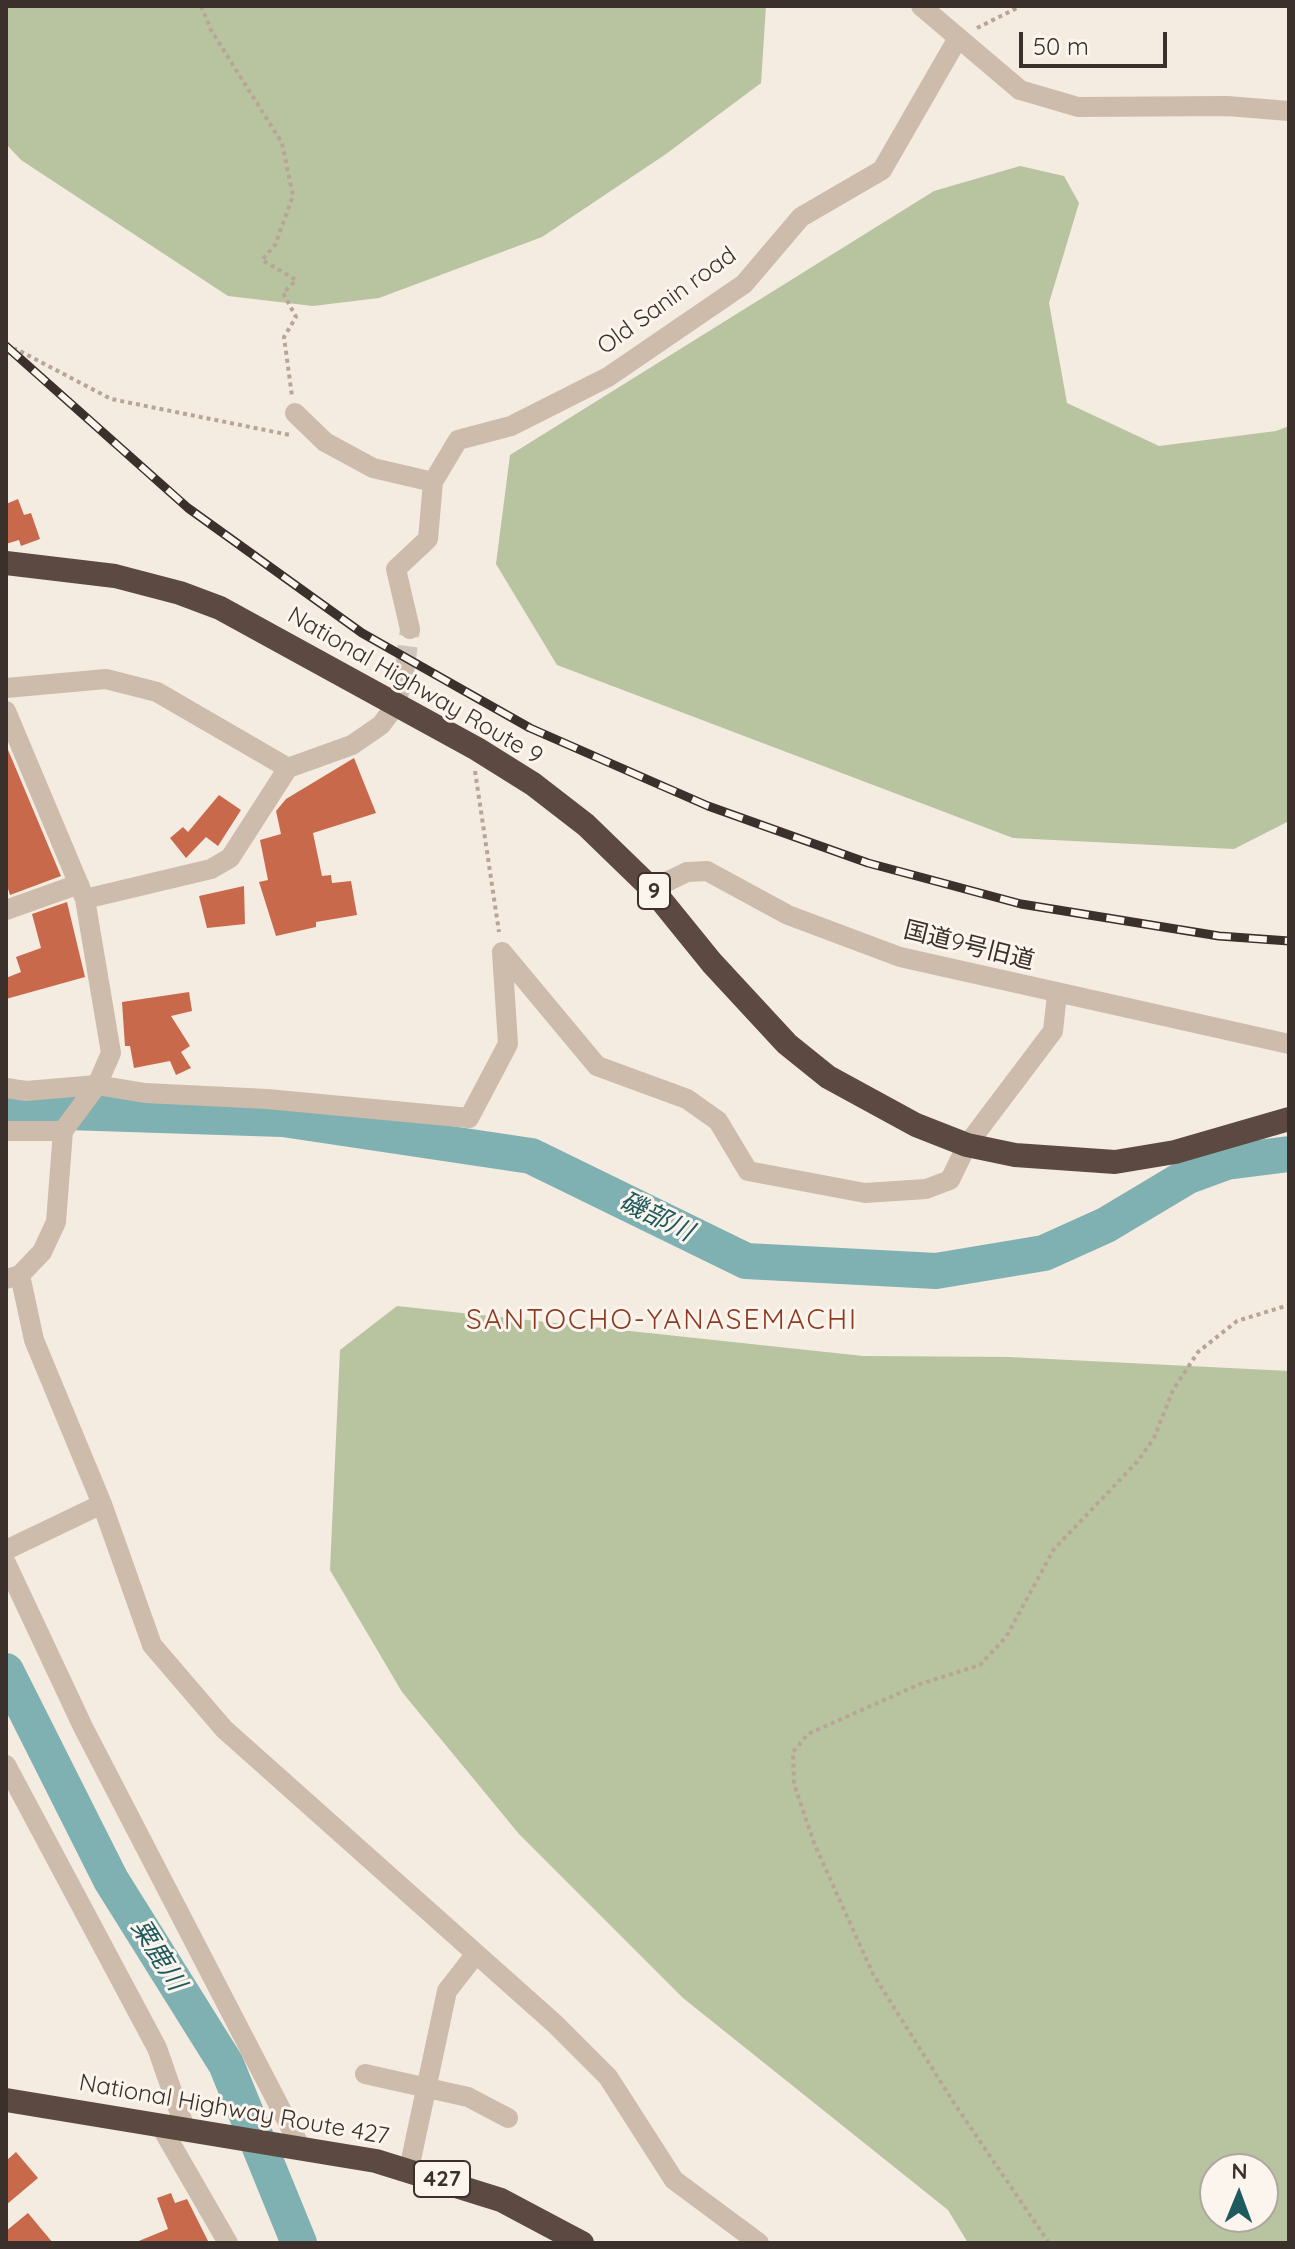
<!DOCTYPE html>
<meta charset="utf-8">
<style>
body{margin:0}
#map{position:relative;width:1295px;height:2249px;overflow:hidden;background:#f4ebe1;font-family:Quicksand,sans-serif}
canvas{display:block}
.frame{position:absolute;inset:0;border:8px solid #3b302b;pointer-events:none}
.north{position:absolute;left:1199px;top:2153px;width:80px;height:80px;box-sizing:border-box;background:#fbf5ee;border:2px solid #aea6a0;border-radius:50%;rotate:1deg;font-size:22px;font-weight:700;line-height:32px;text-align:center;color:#3b302b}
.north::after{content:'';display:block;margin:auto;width:28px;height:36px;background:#1f5a5e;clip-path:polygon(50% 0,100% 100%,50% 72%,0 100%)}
.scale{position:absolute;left:1019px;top:32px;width:148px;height:36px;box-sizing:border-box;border:4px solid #3b302b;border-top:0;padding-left:10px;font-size:24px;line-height:28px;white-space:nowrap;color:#3b302b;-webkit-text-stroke:6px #fbf5ee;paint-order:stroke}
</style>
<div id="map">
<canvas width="1295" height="2249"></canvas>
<div class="frame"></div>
<div class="north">N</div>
<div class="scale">50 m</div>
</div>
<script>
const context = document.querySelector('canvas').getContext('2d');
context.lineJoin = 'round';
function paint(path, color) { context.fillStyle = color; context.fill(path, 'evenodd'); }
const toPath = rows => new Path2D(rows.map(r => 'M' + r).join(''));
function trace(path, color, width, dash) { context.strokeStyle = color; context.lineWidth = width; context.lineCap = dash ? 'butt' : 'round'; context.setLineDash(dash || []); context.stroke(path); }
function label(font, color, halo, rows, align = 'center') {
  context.font = font + ' Quicksand,"Noto Sans JP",sans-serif'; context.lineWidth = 6; context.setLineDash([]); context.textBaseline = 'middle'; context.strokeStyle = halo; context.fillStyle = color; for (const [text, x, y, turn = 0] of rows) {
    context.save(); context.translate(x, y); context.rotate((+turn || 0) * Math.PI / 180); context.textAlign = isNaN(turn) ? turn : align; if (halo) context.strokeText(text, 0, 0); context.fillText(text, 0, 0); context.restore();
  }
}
paint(toPath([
 [6,6,766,6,761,83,666,154,542,237,379,298,313,306,228,296,21,160,6,144],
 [1020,166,1064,176,1079,203,1049,303,1067,403,1159,446,1276,431,1289,426,1289,821,1234,849,1013,838,557,665,496,564,510,455,934,191],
 [397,1306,863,1356,1009,1357,1289,1371,1289,2243,968,2243,948,2210,683,1998,519,1834,402,1692,330,1570,340,1350],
 [1215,2169,1263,2169,1263,2217,1215,2217]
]), '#b8c4a0');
trace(toPath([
 [6,1110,283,1119,531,1156,746,1261,936,1271,1044,1253,1106,1225,1188,1176,1226,1162,1289,1154],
 [6,1671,111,1880,226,2064,299,2243]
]), '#7fb0b2', 36);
paint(toPath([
 [18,499,24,515,31,513,40,539,21,546,19,540,6,544,6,504],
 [6,745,61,876,10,895,6,882],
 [354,758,376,813,313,833,322,876,331,875,332,883,351,881,357,915,316,922,316,927,276,936,259,882,268,880,260,840,281,834,276,811,286,799],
 [219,795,241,810,218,846,206,837,186,858,170,838,183,827,188,832],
 [244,886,245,924,207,928,199,896],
 [67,902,85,977,6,999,6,978,21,972,16,957,41,948,32,914],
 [189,992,192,1011,171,1016,190,1046,181,1052,191,1068,176,1075,170,1061,134,1068,130,1046,125,1046,122,1002],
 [16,2152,38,2178,6,2205,6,2161],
 [171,2193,175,2203,187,2199,209,2243,134,2243,168,2229,157,2198],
 [28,2213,53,2243,6,2243,6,2231]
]), '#c8694b');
trace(toPath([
 [405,666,410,629]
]), '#cfc6bd', 20, [20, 10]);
trace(toPath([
 [201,6,211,30,282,143,293,196,275,245,262,260,296,280,283,293,296,317,284,337,292,396],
 [977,28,1021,6],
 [6,354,16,349,111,399,290,435],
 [475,771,499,932],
 [1049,2243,954,2103,873,1974,814,1843,794,1784,793,1752,808,1734,920,1684,980,1665,1006,1637,1054,1549,1137,1462,1154,1438,1173,1390,1198,1352,1237,1321,1289,1305]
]), '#b9a596', 4, [4, 4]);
trace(toPath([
 [921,6,1020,90,1078,107,1227,106,1289,111],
 [295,413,325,442,373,468,433,482],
 [410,629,396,569,428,539,433,482,458,440,511,426,608,377,744,284,801,217,882,170,958,38],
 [6,688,106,679,157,692,288,768],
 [6,711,85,899,111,1053,97,1085,63,1131,56,1222,42,1252,20,1275,6,1279],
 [652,889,687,872,707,871,788,915,900,957,1289,1044],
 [85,899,211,869,230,858,288,768,352,745,381,725,396,705,405,666],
 [6,910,79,884],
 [6,1088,26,1091,97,1085,145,1093,267,1099,469,1118,508,1044,502,952,597,1066,687,1099,718,1121,748,1171,865,1193,926,1189,950,1180,967,1145,1053,1031,1057,994],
 [6,1131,63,1131],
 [20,1275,34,1340,102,1504,152,1645,224,1729,555,2024,608,2077,674,2180,759,2243],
 [6,1550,102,1504],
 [6,1563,83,1727,301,2148],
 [6,1765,157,2048,185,2128],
 [365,2074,468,2097,508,2118],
 [160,2125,228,2243],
 [409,2169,447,1991,475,1955]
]), '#cdbbac', 20);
trace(toPath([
 [6,563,115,576,180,593,220,608,477,749,533,784,586,825,652,889,712,963,787,1044,828,1077,916,1125,967,1145,1015,1155,1115,1162,1175,1152,1289,1119],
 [6,2100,376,2161,501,2200,582,2243]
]), '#5c4a42', 24);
const rail = toPath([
 [6,346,188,508,362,633,530,728,708,806,868,863,1021,904,1219,936,1289,941]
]);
trace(rail, '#3b302b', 9);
trace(rail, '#fbf5ee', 6, [18]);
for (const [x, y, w] of [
 [654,891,32],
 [442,2179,56]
]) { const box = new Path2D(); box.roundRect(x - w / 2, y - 18, w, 36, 6); context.fillStyle = '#fbf5ee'; context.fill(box); trace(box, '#3b302b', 2); }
label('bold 22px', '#3b302b', null, [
 ["9",654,891],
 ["427",442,2179]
]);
label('24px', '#3b302b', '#fbf5ee', [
 ["Old Sanin road",667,301,-36],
 ["National Highway Route 9",415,686,30],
 ["国道9号旧道",969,946,14],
 ["National Highway Route 427",234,2110,10]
]);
label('italic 26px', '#1f5a5e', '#fbf5ee', [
 ["磯部川",656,1217,26],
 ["粟鹿川",158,1955,58]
]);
context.letterSpacing = '2px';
label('28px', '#8c3b22', '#fbf5ee', [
 ["SANTOCHO-YANASEMACHI",662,1321]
]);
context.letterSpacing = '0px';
</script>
